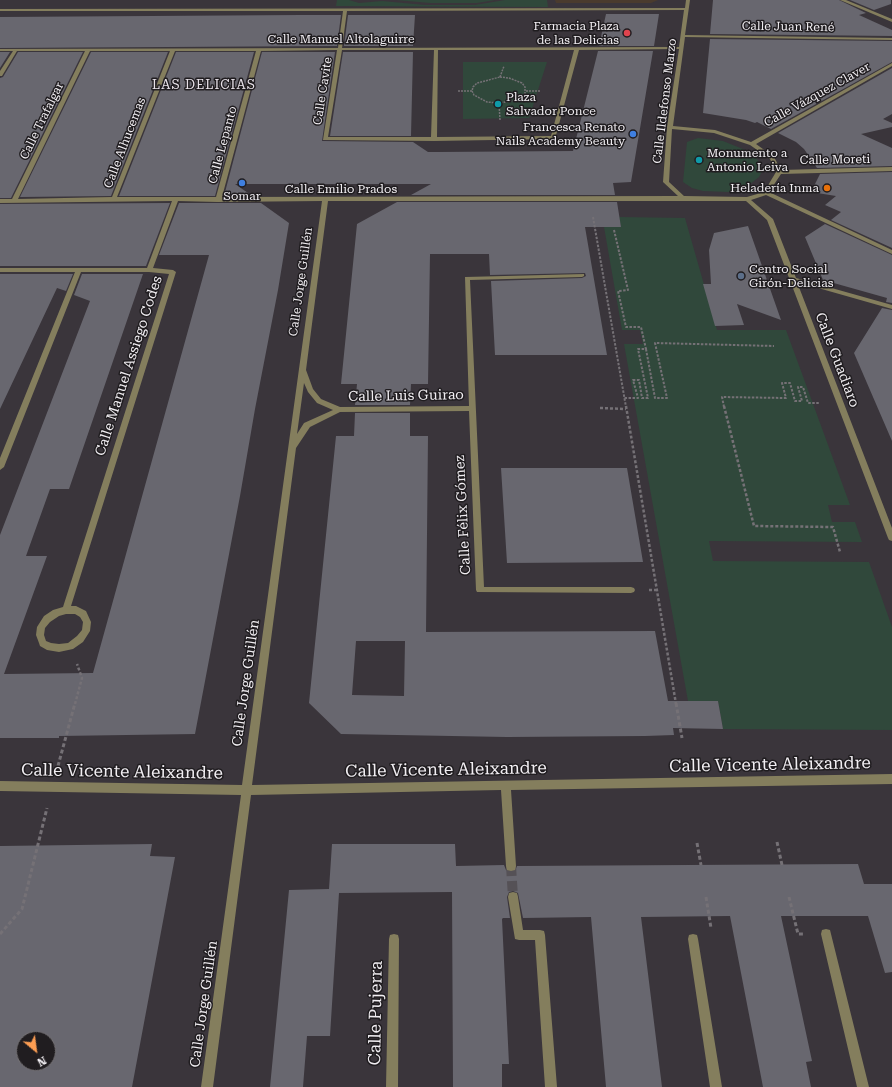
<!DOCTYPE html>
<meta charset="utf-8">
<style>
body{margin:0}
#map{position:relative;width:892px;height:1087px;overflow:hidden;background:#3a353b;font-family:"Roboto Serif",serif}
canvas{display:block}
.north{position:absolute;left:16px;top:1031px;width:40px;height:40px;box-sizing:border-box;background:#201d20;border:1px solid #747174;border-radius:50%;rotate:151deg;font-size:11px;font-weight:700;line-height:16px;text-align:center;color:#f1eef2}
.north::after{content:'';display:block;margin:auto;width:14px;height:18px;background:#fc9d52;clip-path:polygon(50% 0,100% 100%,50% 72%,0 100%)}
</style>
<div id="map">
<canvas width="892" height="1087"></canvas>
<div class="north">N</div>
</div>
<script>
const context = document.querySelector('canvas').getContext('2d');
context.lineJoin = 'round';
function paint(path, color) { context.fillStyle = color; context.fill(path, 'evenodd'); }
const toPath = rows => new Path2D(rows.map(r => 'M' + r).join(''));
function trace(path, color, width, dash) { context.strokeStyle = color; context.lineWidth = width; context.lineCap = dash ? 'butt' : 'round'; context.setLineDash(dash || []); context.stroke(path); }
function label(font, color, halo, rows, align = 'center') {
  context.font = font + ' "Roboto Serif",serif'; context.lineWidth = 3; context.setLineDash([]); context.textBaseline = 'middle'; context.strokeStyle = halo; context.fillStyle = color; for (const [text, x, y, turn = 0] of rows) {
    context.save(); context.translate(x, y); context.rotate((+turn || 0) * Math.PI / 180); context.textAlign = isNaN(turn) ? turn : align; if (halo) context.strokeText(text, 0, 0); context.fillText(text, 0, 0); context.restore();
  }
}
paint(toPath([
 [555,0,658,0,651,3,556,3]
]), '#4a3b2e');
paint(toPath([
 [337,0,349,0,359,3,382,1,425,5,475,5,505,0,547,0,548,7,336,6],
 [396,0,495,0,477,3,430,3],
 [463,62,547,62,529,118,463,119],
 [698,138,723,141,748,151,756,157,760,164,762,171,759,177,745,188,729,192,703,191,692,188,683,182,687,142],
 [619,217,685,218,717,330,786,330,850,505,828,505,832,522,855,522,862,542,709,541,713,561,869,562,892,627,892,730,723,729,718,701,688,701,624,344,643,344,640,330,622,330,604,227,621,227]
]), '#30483b');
paint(toPath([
 [713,0,839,0,866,13,859,15,892,30,892,36,710,34],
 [850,0,891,0,891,4,874,10],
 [606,14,659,14,654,46,599,46],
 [301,15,341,15,337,46,0,48,0,17],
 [348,15,415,15,413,46,344,46],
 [710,39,892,41,892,62,771,129,757,122,755,123,746,120,703,113],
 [598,51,653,51,631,182,613,183,615,195,411,195,431,184,235,184,251,195,224,196,262,52,335,52,322,141,413,142,428,152,437,152,573,151],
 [0,52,10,52,0,68],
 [18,52,83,52,11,198,0,198,0,78,3,77],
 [91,52,168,52,111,196,20,197],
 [176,52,254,52,215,196,119,196],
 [343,52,413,52,411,136,330,136],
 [892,68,892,114,883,119,892,123,892,127,861,134,892,148,892,166,817,168,804,149,796,142,778,133],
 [892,172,892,248,831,220,841,212,825,205,836,196,811,192,820,174],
 [397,202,617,202,621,227,585,227,607,355,495,355,491,281,582,278,586,276,585,273,490,275,489,254,430,254,428,384,411,384,410,405,355,405,357,384,341,384,357,224],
 [170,203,146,266,0,266,0,204],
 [179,203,261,203,289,223,278,290,255,409,240,496,195,734,59,736,59,738,0,738,0,535,90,301,74,295,82,274,143,274,69,489,50,489,26,556,47,556,4,674,93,673,209,255,159,255],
 [825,224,892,255,892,303,886,302,887,298,823,280,805,237],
 [748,226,781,320,737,304,744,325,715,326,703,284,711,284,709,250,714,233],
 [0,274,73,274,66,291,57,288,0,409],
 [882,308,892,310,892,441,854,353],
 [355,413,410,413,410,436,428,436,426,632,655,631,668,701,718,701,723,729,673,728,674,735,645,736,507,737,341,734,309,703,336,436,354,436],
 [356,641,405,641,404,696,352,695],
 [501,468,627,468,643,562,507,563],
 [152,844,150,856,175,857,132,1087,0,1087,0,846],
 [24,1039,48,1039,48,1063,24,1063],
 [332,844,455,844,456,866,504,865,506,870,511,872,515,871,517,866,858,864,864,884,892,884,892,972,885,973,868,916,781,916,812,1061,806,1062,811,1087,763,1087,730,916,641,917,662,1087,606,1087,591,917,523,918,518,893,513,891,509,892,507,897,510,918,503,918,502,919,509,1064,502,1064,502,1087,453,1087,452,892,339,893,330,1036,307,1036,303,1087,270,1087,289,890,329,889]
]), '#68676f');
trace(toPath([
 [511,866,513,897]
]), '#555156', 10, [10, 5]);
trace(toPath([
 [500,77,509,78,522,83,525,87,525,95,517,100,499,103,487,102,474,95,472,91,473,87,477,83,500,77],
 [500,77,504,66],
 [458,91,472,91],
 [526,91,541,91],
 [499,103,500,120]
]), '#757176', 1.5, [2, 1]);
trace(toPath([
 [593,217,626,407],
 [614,230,628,290,618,291,626,327,641,327,646,349,638,349,648,398,642,398,639,380,633,380,638,398,624,398],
 [646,349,655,398,667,398,655,343,774,346],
 [724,407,722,397,786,398,782,383,790,383,795,401,802,401,798,387,803,387,808,403,820,403]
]), '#757176', 2, [2.5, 1.5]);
trace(toPath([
 [626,406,676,704],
 [724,406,754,526,833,527,840,552],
 [600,408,626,409],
 [649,590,658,590],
 [75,704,82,678,77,664]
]), '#757176', 2.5, [3, 2]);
trace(toPath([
 [676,703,682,738],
 [58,766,75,703],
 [777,842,782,865],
 [697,843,701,865],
 [706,897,711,928],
 [789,897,798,934,805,934],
 [0,934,22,909,47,808]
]), '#757176', 3, [4, 2.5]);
paint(toPath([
 [686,0,690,0,685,35,892,38,892,40,685,37,673,126,715,130,751,142,892,63,892,66,756,144,774,157,781,170,892,167,892,171,781,174,769,192,892,250,892,254,766,195,751,200,773,219,796,278,892,305,892,309,797,282,892,528,892,541,889,540,888,538,767,220,746,201,328,201,306,370,313,389,321,399,340,407,469,406,465,277,584,274,584,276,582,277,470,280,484,587,631,587,634,588,635,590,634,592,631,593,477,592,476,590,469,411,340,412,310,427,296,448,252,785,892,774,892,784,511,790,516,866,515,870,511,871,507,870,506,866,501,790,251,795,213,1087,201,1087,241,795,0,791,0,781,242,785,322,201,218,202,178,201,153,268,173,270,176,272,71,606,76,606,86,611,91,622,90,631,83,642,73,649,59,652,47,650,40,646,39,643,36,635,37,627,44,616,53,610,63,607,169,274,149,272,81,272,4,467,0,470,0,458,75,272,0,272,0,268,147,268,172,201,0,203,0,199,12,199,85,51,17,51,2,76,0,76,0,71,13,51,0,51,0,49,338,48,343,11,0,11,0,9,685,8,686,0],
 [684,10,679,47,342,48,347,11,684,10],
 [679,49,667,127,663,182,678,196,222,197,261,51,337,50,323,140,434,141,555,139,579,50,679,49],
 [342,50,434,50,431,137,328,137,342,50],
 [438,50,574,50,551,136,437,137,438,50],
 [90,51,170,51,112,197,18,199,90,51],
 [175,51,256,51,216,197,117,197,175,51],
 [672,129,714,133,750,145,770,159,776,172,764,192,747,197,684,196,669,182,672,129],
 [304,383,308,392,317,403,333,410,304,423,297,434,304,383],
 [66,614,75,614,80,617,83,622,82,630,77,636,68,643,59,644,51,643,46,641,44,635,45,628,50,622,59,616,66,614],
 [840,0,846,0,892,19,892,22,840,0],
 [513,892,517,893,518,897,523,930,540,930,544,931,545,935,557,1087,545,1087,535,940,519,940,515,939,508,897,509,893,513,892],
 [826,929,830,930,831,934,869,1087,857,1087,821,934,822,930,826,929],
 [394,934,398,935,399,939,398,1087,386,1087,389,939,390,935,394,934],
 [693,934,697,935,698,939,722,1087,710,1087,688,939,689,935,693,934]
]), '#847e5d');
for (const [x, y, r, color] of [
 [627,33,4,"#e0444e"],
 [498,104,4,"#0f9aa8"],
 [633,134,4,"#3f7fe0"],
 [699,160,4,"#0f9aa8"],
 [242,183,4,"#3f7fe0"],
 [827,188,4,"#e8710a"],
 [741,276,4,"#5c6f8a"]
]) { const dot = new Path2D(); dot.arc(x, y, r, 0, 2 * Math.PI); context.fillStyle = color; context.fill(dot); trace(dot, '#201d20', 1.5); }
label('12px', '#f1eef2', '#201d20', [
 ["Farmacia Plaza",619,26],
 ["de las Delicias",619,40],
 ["Plaza",506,97,"left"],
 ["Salvador Ponce",506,111,"left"],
 ["Francesca Renato",625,127],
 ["Nails Academy Beauty",625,141],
 ["Monumento a",707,153,"left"],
 ["Antonio Leiva",707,167,"left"],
 ["Heladería Inma",819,188],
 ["Somar",242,196,"center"],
 ["Centro Social",749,269,"left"],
 ["Girón-Delicias",749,283,"left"]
], 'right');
label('12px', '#f1eef2', '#201d20', [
 ["Calle Juan René",788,27,1],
 ["Calle Manuel Altolaguirre",341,39],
 ["Calle Cavite",323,91,-81],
 ["Calle Vázquez Claver",817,95,-29],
 ["Calle Ildefonso Marzo",665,101,-83],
 ["Calle Trafalgar",42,121,-64],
 ["Calle Alhucemas",125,143,-69],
 ["Calle Lepanto",223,145,-75],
 ["Calle Moreti",835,160,-1],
 ["Calle Emilio Prados",341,189],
 ["Calle Jorge Guillén",301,282,-82]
]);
context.letterSpacing = '1px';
label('13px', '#e8e2e9', '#201d20', [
 ["LAS DELICIAS",204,85]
]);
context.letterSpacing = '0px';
label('14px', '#f1eef2', '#201d20', [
 ["Calle Guadiaro",837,360,69],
 ["Calle Manuel Assiego Codes",129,366,-72],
 ["Calle Luis Guirao",406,396,-1],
 ["Calle Félix Gómez",463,515,-93],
 ["Calle Jorge Guillén",246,683,-82],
 ["Calle Jorge Guillén",204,1004,-82]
]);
label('17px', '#f1eef2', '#201d20', [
 ["Calle Vicente Aleixandre",770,765,-1],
 ["Calle Vicente Aleixandre",446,770,-1],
 ["Calle Vicente Aleixandre",122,772,1],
 ["Calle Pujerra",376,1013,-89]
]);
</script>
